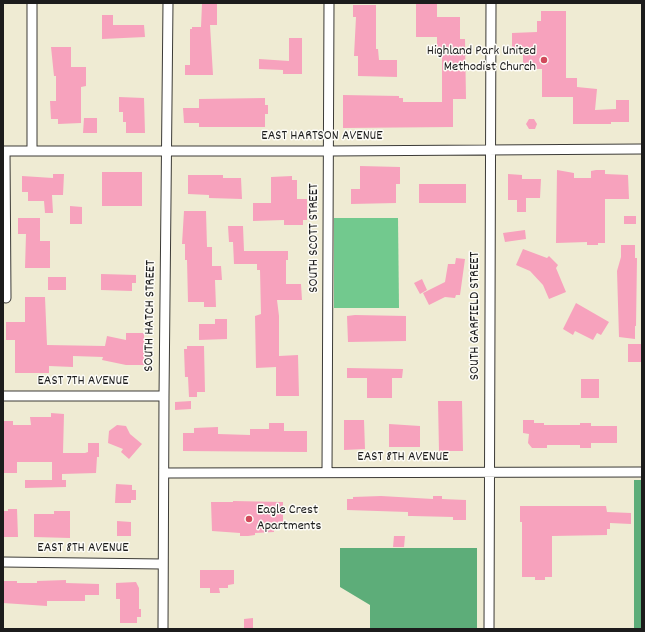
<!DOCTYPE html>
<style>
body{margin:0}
#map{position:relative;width:645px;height:632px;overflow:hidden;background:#efebd3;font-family:Dekko,sans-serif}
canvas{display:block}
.frame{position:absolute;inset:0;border:4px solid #1c1c1c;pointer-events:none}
</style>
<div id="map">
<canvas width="645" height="632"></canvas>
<div class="frame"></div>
</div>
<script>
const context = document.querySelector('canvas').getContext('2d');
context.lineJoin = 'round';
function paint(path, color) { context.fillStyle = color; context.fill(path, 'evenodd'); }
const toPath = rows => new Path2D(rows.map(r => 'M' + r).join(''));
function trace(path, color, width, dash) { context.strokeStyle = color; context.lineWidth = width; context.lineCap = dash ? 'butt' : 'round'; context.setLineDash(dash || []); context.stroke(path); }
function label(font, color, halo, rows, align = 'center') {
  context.font = font + ' Dekko,sans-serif'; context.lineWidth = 3; context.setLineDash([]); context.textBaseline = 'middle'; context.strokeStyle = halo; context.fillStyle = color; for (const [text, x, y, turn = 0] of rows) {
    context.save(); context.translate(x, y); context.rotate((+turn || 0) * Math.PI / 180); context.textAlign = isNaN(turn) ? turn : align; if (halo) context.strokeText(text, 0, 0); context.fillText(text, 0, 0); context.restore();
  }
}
paint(toPath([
 [334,218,398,218,399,308,334,308]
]), '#72c98e');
paint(toPath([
 [634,480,642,480,642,629,634,629],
 [340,548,477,548,477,629,370,629,370,605,340,587]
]), '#5dad79');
paint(toPath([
 [416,3,437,3,437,17,460,17,460,39,465,39,466,99,453,99,453,127,343,128,343,95,399,96,399,98,403,98,403,102,442,102,442,49,437,49,437,37,416,37],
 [202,4,217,4,217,25,210,25,213,75,185,75,185,65,190,65,190,29,192,29,192,27,201,27],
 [353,5,376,5,376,49,378,49,379,60,397,60,397,77,358,76,358,56,354,56,356,17,353,17],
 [541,11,566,11,566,78,577,78,577,87,597,89,595,110,616,109,616,100,629,100,629,122,611,122,611,124,573,124,573,97,542,97,542,69,523,69,523,52,512,52,512,33,537,32,537,21,541,21],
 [102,15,113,15,113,25,144,25,145,37,102,39],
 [289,38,302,38,302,74,283,74,283,70,259,69,259,59,289,61],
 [51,47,71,47,71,67,86,67,86,86,81,87,81,123,58,124,58,119,51,119,50,101,56,101,56,76,54,76],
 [119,97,144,98,145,133,126,133,126,122,123,122,123,112,119,112],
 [265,98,265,105,268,105,268,114,265,114,265,127,199,127,199,123,184,123,183,108,199,108,199,99],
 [84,118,97,118,97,133,83,133],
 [529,119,534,119,537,124,535,129,529,129,526,124],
 [360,166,400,167,400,184,396,184,396,203,351,204,351,189,360,189],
 [557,170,574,173,574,178,591,178,591,171,596,170,605,170,605,174,628,175,629,199,605,199,605,243,598,243,598,245,587,245,587,242,556,243],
 [102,172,142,172,142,206,102,206],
 [53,174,64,174,63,195,52,195,53,213,45,213,44,201,28,201,28,192,22,192,22,176,53,178],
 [508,174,522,175,522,179,541,179,540,198,526,198,526,212,517,212,517,200,508,200],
 [188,175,223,175,223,178,241,178,242,199,209,198,209,195,188,194],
 [292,176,292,180,297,180,297,199,307,199,307,220,303,220,303,225,284,225,284,220,253,221,253,203,271,203,271,177],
 [419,184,466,184,466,203,419,203],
 [70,206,82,207,82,224,70,224],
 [184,211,206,211,207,247,212,247,212,266,221,266,222,280,215,280,216,307,204,307,204,302,188,302,187,260,185,260,185,244,182,244],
 [624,216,636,216,636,224,624,224],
 [18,218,40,218,40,241,50,241,50,268,25,268,26,234,18,234],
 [228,226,243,226,244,251,288,251,288,260,286,260,286,284,301,284,302,300,277,300,279,316,279,356,298,355,299,396,276,396,276,367,256,368,255,316,261,314,260,270,257,270,257,264,234,264,233,242,229,242],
 [525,230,526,239,505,242,503,233],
 [621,245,635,245,635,258,637,258,636,326,635,326,635,339,619,337,617,271,621,257],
 [523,249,547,258,549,256,558,265,556,268,566,292,549,299,543,285,530,271,516,265],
 [456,258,465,259,460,295,456,295,455,298,445,297,429,305,423,293,445,282,448,264,455,264],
 [101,274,136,275,136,283,132,283,132,291,101,290],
 [48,277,66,277,66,290,48,290],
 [422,279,427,290,420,294,414,283],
 [25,297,45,297,47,345,105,346,107,336,126,340,126,333,144,333,144,365,126,365,102,360,103,357,73,356,73,367,49,366,49,373,15,373,15,340,6,340,6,322,25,322],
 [576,303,609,322,601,335,597,333,593,340,575,331,573,335,563,329],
 [355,315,406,316,406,341,348,342,347,316],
 [215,319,227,319,227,339,199,340,199,324,215,324],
 [628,344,642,344,642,362,628,362],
 [187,346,204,346,205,392,197,392,197,397,189,397,188,377,185,377,184,349,187,349],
 [347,368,403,369,402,378,392,378,392,398,367,398,367,378,347,378],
 [581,379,599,379,599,398,581,398],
 [191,401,191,409,175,410,175,402],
 [438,401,462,401,463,451,439,451],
 [51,413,64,414,63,453,85,453,88,452,88,443,99,443,99,457,97,457,96,473,62,474,62,480,66,480,66,487,25,488,25,480,52,480,52,462,17,462,17,473,4,473,3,421,13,421,13,425,31,425,30,417,51,417],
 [344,420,364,420,365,449,344,450],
 [523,420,534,420,534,423,544,423,544,425,580,425,580,423,591,423,591,426,617,426,617,443,591,443,591,448,580,448,580,445,547,445,547,448,532,448,528,443,529,434,523,433],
 [269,423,284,423,284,431,307,431,307,452,183,451,183,433,194,433,194,428,218,427,218,434,250,435,250,429,269,429],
 [389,424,420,426,420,447,389,447],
 [117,425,126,426,130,434,142,444,129,459,121,452,123,449,108,443,109,431],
 [116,484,132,485,132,490,136,490,136,500,131,500,131,503,115,503],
 [381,496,433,499,433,496,442,496,442,499,466,500,466,520,453,520,453,517,412,516,408,516,408,512,347,510,347,499,353,499,353,497],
 [233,501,283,502,283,525,274,525,274,532,255,533,255,535,248,536,240,536,240,533,212,531,211,502,233,502],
 [520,506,606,506,607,512,631,513,631,524,610,523,610,529,607,529,607,535,552,536,552,577,545,577,545,580,535,580,535,577,522,577,522,522,520,522],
 [8,509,17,509,18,537,3,537,3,511,8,511],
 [54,511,70,511,70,538,34,537,34,514,54,514],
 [117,521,131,522,131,536,117,536],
 [394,536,405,536,404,547,393,547],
 [200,570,234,570,234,584,228,585,228,588,219,588,220,593,210,593,210,588,200,588],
 [66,580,66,583,99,584,99,595,85,595,85,601,47,601,47,606,3,603,3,581,17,581,17,583,37,583,37,581],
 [136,582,139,588,139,609,141,609,141,617,137,617,137,623,120,623,120,599,116,599,116,583],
 [253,618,253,629,244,629,244,619]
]), '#f7a2bd');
const minor = toPath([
 [3,151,329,151,642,149],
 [5,151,6,298],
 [32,151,32,3],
 [3,396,164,396],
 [327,472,329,3],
 [164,473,642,472],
 [3,562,162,564],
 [163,629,164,396,168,3],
 [489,629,491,3]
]);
trace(minor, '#3c3b37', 11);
trace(minor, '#fff', 9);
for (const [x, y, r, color] of [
 [544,60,4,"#d1495b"],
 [249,519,4,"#d1495b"]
]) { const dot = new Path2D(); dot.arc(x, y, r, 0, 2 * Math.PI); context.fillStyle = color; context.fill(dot); trace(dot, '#fdfcf7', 1.5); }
label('14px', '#1c1c1c', '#fdfcf7', [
 ["Highland Park United",536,52],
 ["Methodist Church",536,68],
 ["Eagle Crest",257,511,"left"],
 ["Apartments",257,527,"left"]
], 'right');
label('14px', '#1c1c1c', '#fdfcf7', [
 ["EAST HARTSON AVENUE",322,137],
 ["SOUTH SCOTT STREET",315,238,-90],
 ["SOUTH HATCH STREET",151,316,-89],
 ["SOUTH GARFIELD STREET",476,316,-90],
 ["EAST 7TH AVENUE",83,382],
 ["EAST 8TH AVENUE",403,458],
 ["EAST 8TH AVENUE",83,549]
]);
</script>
